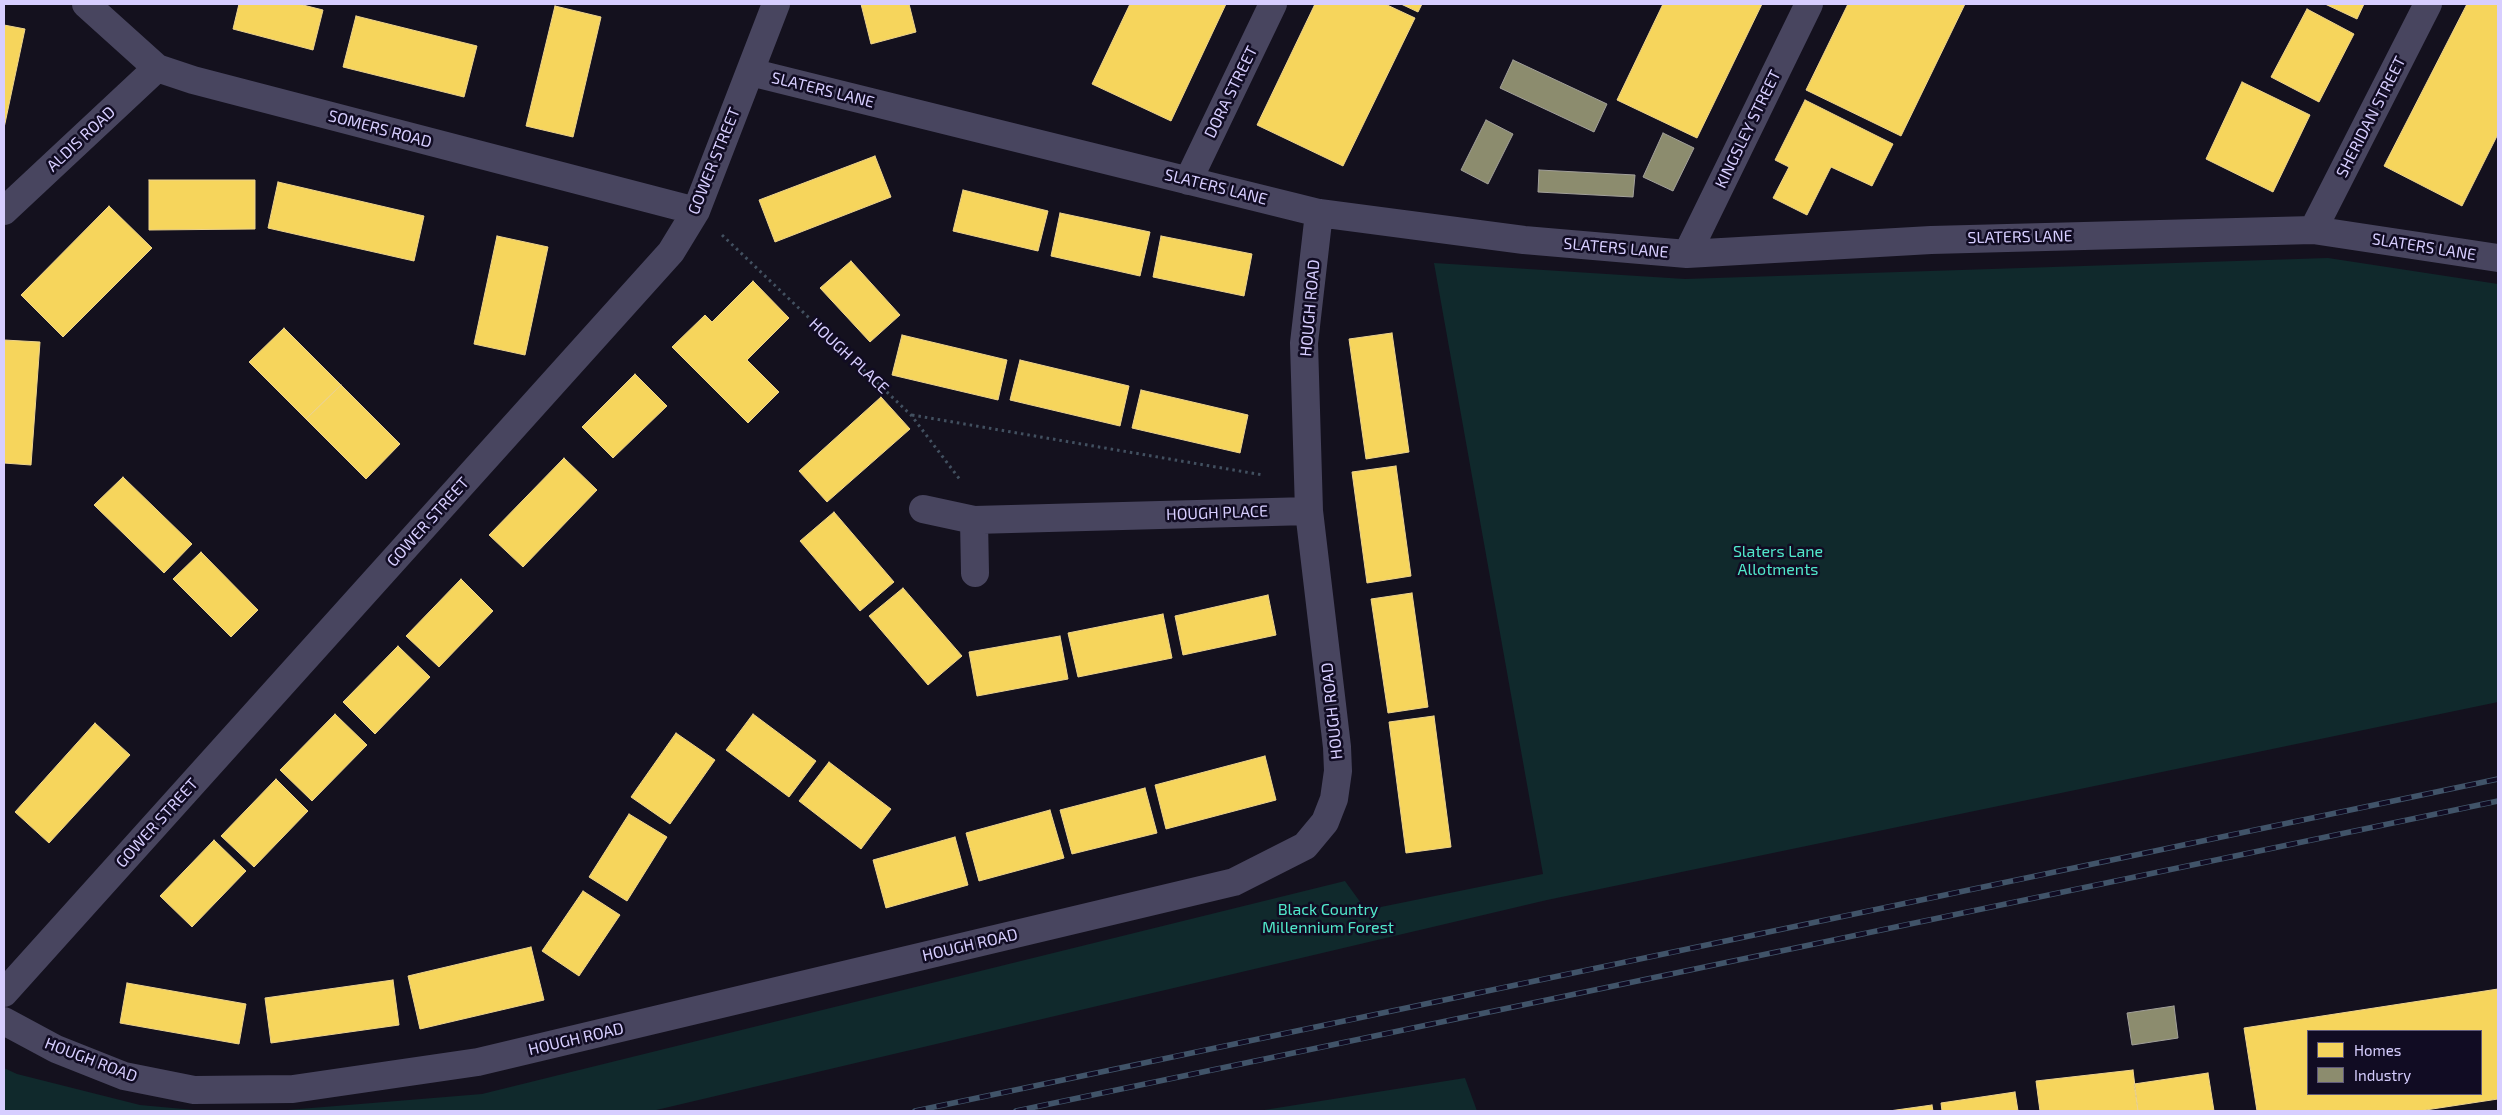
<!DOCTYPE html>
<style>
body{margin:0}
#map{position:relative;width:2502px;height:1115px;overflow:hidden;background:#14111e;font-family:"Exo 2",sans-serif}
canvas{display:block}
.frame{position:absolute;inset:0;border:5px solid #d7ceff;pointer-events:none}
.legend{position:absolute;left:2307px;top:1030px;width:175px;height:65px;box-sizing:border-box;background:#110c23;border:1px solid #605a7b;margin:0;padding:6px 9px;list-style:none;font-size:15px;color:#d7ceff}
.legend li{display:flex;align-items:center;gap:10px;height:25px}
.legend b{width:25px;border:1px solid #605a7b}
</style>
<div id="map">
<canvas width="2502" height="1115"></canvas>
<div class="frame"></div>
<ul class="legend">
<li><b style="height:14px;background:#f6d55c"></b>Homes</li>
<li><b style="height:14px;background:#8c8c6e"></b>Industry</li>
</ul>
</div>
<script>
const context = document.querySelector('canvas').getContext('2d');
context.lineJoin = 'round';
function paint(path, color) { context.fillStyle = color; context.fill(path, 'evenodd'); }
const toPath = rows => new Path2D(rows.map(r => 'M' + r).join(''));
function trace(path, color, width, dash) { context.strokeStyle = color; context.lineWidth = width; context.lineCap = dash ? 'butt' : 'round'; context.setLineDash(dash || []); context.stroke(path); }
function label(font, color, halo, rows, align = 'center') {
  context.font = font + ' "Exo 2",sans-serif'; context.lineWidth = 5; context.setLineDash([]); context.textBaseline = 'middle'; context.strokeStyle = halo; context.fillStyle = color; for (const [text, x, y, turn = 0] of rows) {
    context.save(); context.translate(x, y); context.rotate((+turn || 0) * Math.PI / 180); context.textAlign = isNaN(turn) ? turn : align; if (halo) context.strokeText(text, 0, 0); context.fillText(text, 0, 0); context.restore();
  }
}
paint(toPath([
 [2328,258,2498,284,2498,702,1547,900,652,1111,275,1111,482,1094,1345,881,1366,910,1543,874,1434,263,1685,279],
 [4,1068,17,1074,140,1105,205,1111,4,1111],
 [1465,1078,1477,1111,1258,1111]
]), '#10292c');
const homes = toPath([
 [239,4,299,4,323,10,313,50,233,29,239,4],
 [861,4,909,4,916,32,871,44,861,4],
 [1130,4,1226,4,1171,121,1092,84,1130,4],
 [1315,4,1385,4,1415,18,1343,166,1257,125,1315,4],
 [1401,4,1422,4,1418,12,1401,4],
 [1663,4,1762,4,1697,138,1617,100,1663,4],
 [1848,4,1965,4,1901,136,1806,90,1848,4],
 [2325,4,2364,4,2357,19,2325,4],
 [2467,4,2498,4,2498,134,2462,206,2384,166,2467,4],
 [555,6,601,17,573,137,526,126,555,6],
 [2307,9,2354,34,2319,102,2271,77,2307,9],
 [356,16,477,46,464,97,343,67,356,16],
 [4,25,25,29,4,128,4,25],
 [2242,82,2310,115,2273,192,2206,159,2242,82],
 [1805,100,1893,144,1872,186,1831,167,1807,215,1773,198,1789,167,1775,160,1805,100],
 [875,156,891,197,775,242,759,200,875,156],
 [149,180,255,180,255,229,149,230,149,180],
 [278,182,424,216,414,261,268,228,278,182],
 [963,190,1048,211,1038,251,953,231,963,190],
 [109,206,152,248,63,337,21,295,109,206],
 [1060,213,1150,232,1140,276,1051,256,1060,213],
 [497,236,548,247,525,355,474,344,497,236],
 [1161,236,1252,254,1244,296,1153,277,1161,236],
 [851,261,900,315,870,342,820,288,851,261],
 [753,281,789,318,747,360,779,392,748,423,672,347,705,315,712,322,753,281],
 [284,328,341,385,306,419,249,362,284,328],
 [1392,333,1409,452,1366,459,1349,339,1392,333],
 [902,335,1007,360,998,400,892,375,902,335],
 [4,340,40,342,31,465,4,463,4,340],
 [1020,360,1129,386,1120,426,1010,400,1020,360],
 [635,374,667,406,613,458,582,427,635,374],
 [341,385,400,444,366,479,306,419,341,385],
 [1141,390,1248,415,1240,453,1132,428,1141,390],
 [881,397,910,429,827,502,799,471,881,397],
 [564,458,597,490,523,567,489,535,564,458],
 [1396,466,1411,576,1367,583,1352,472,1396,466],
 [123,477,192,544,164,573,94,505,123,477],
 [834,512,894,582,860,611,800,541,834,512],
 [201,552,258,610,231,637,173,579,201,552],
 [461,579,493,611,439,667,406,636,461,579],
 [903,588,962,656,928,685,869,616,903,588],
 [1412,593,1428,707,1388,713,1371,599,1412,593],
 [1268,595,1276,635,1183,655,1175,616,1268,595],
 [1163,614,1172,658,1078,677,1068,633,1163,614],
 [1060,636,1068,679,977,696,969,652,1060,636],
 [398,646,430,677,375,734,343,702,398,646],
 [335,714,367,745,312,801,280,770,335,714],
 [753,714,816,761,789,797,726,750,753,714],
 [1434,716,1451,847,1406,853,1389,722,1434,716],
 [95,723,130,755,49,843,15,812,95,723],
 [676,733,715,760,670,824,631,797,676,733],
 [1265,756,1276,800,1166,829,1155,785,1265,756],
 [829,762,891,809,861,849,799,801,829,762],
 [276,779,308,811,254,867,221,836,276,779],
 [1145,788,1157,833,1072,854,1060,810,1145,788],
 [1050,810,1064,858,979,881,966,833,1050,810],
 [629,814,667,837,627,901,589,877,629,814],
 [955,837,968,885,886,908,873,860,955,837],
 [214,840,246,871,192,927,160,896,214,840],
 [583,891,620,915,579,976,542,951,583,891],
 [531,947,544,1000,420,1029,408,976,531,947],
 [393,980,399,1025,271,1043,265,998,393,980],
 [127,983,246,1004,239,1044,120,1023,127,983],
 [2498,989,2498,1099,2419,1111,2257,1111,2244,1028,2498,989],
 [2308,1031,2481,1031,2481,1094,2308,1094,2308,1031],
 [2133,1070,2138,1111,2040,1111,2036,1081,2133,1070],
 [2208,1073,2214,1111,2138,1111,2134,1084,2208,1073],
 [2015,1092,2018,1111,1942,1111,1941,1103,2015,1092],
 [1932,1105,1933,1111,1889,1111,1932,1105]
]);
paint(homes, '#f6d55c');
trace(homes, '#edd38d', 1);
const industry = toPath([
 [1513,60,1607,104,1594,132,1500,88,1513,60],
 [1486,120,1513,134,1488,184,1461,170,1486,120],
 [1663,133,1694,148,1673,191,1643,177,1663,133],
 [1539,170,1635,175,1633,197,1538,192,1539,170],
 [2174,1006,2178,1038,2132,1045,2127,1013,2174,1006]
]);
paint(industry, '#8c8c6e');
trace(industry, '#a2a09a', 1);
trace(toPath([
 [722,235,911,415,961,481],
 [912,415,1263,475]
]), '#425060', 3, [2.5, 4]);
trace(toPath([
 [86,4,157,68,193,80,696,211],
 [750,72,1319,213,1524,240,1687,254,1931,240,2313,230,2498,258],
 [1188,181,1273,4],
 [4,211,157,68],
 [2313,230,2428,4],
 [1687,254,1809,4],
 [923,509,974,520,1309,511],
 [974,520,975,573],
 [4,993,671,252,696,211,776,4],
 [4,1021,56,1049,124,1076,194,1090,293,1089,478,1062,1234,882,1305,846,1325,822,1334,799,1338,771,1337,747,1309,511,1304,343,1319,213]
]), '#48455f', 28);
const rail = toPath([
 [915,1111,2498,779],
 [1016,1111,2498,801]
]);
trace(rail, '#415469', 5.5);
trace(rail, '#110c23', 4, [11]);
label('16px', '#d7ceff', '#110c23', [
 ["SLATERS LANE",823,90,14],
 ["DORA STREET",1231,92,-64],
 ["SHERIDAN STREET",2371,117,-63],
 ["SOMERS ROAD",380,129,15],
 ["KINGSLEY STREET",1748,129,-64],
 ["ALDIS ROAD",81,139,-43],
 ["GOWER STREET",714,161,-68],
 ["SLATERS LANE",1216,187,14],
 ["SLATERS LANE",2020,237,-1],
 ["SLATERS LANE",2424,247,9],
 ["SLATERS LANE",1616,248,5],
 ["HOUGH ROAD",1310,308,-85],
 ["HOUGH PLACE",849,356,43],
 ["HOUGH PLACE",1217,513,-2],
 ["GOWER STREET",428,522,-48],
 ["HOUGH ROAD",1332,711,-96],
 ["GOWER STREET",157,823,-48],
 ["HOUGH ROAD",970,945,-13],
 ["HOUGH ROAD",576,1039,-13],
 ["HOUGH ROAD",91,1060,21]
]);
label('16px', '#51e8cb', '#110c23', [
 ["Slaters Lane",1778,552],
 ["Allotments",1778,570],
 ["Black Country",1328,910],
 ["Millennium Forest",1328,928]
]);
</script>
